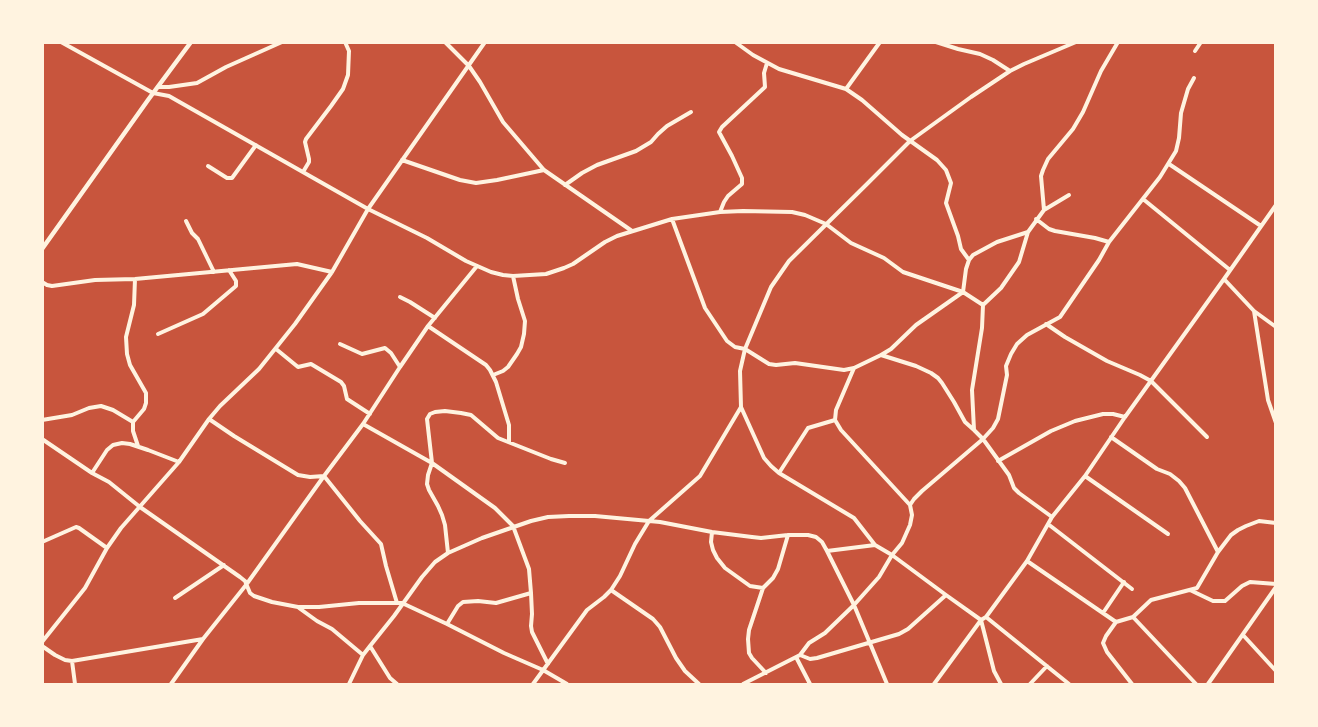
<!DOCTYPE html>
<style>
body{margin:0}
#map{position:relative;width:1318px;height:727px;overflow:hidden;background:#c8553d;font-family:Raleway,sans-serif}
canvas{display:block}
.frame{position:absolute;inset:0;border:44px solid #fff3e0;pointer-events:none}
</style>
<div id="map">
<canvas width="1318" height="727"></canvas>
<div class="frame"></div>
</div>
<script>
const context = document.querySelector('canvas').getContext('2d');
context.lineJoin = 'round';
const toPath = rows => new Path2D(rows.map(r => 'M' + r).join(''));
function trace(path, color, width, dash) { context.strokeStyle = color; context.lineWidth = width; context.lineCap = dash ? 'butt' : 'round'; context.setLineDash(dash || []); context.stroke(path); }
trace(toPath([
 [61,42,153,93,169,96,176,100,368,209,427,238,466,261,491,272,503,275,513,276,546,274,564,268,573,264,605,242,617,236,672,219,720,212,743,211,792,212,805,215,826,224,851,243,884,258,903,272,963,292,983,305],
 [445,42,469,66,480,82,503,122,544,170,632,231],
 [735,42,753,55,779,69,846,89,862,100,902,135,937,160,946,170,951,183,946,203,958,236,961,249,969,260],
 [936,42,958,49,980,54,993,60,1010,71],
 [1195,51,1201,42],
 [158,87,169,87,197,83,226,67,282,42],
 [846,89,880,42],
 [402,160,460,180,476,183,497,180,544,170],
 [1169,164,1261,226],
 [208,166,227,178,232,178,256,145],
 [303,172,309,162,309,159,305,142,306,139,331,106,343,89,348,75,349,51,345,42],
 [565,185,582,173,597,165,636,151,651,142,658,134,667,126,691,112],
 [1143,199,1230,270],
 [1044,210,1041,176,1043,170,1048,159,1073,129,1083,112,1101,71,1118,42],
 [720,212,724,202,728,196,742,184,742,178,732,156,719,132,722,127,765,87,764,73,767,63],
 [672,219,705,308,727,341,735,347,745,349,769,364,776,365,795,363,844,370,854,368,881,355,891,349,916,325,963,292,966,269,969,260,973,255,997,242,1028,232],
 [1036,219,1049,229,1055,231,1095,238,1109,242],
 [186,221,192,233,198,239,214,272],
 [135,279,134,305,126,337,127,354,130,365,146,393,146,403,144,409,133,422,133,431,138,446],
 [1224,279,1254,311,1276,327],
 [42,282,47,285,52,286,95,280,135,279,297,264,332,272],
 [400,297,410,302,435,318],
 [1254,311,1268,400,1276,423],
 [1046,324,1065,337,1107,361,1140,375,1151,381,1207,437],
 [428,326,486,365,490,370,496,382,509,425,509,442],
 [158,334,203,314,236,286,236,281,229,270],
 [340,344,362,354,385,348,391,353,400,367],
 [276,349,298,367,311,364,341,382,344,386,347,399,370,414],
 [881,355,916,366,931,373,938,378,942,383,954,402,965,422,974,430,983,439,1009,475,1014,488,1019,493,1052,517],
 [854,368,836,410,835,420,841,430,910,505],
 [493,375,503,371,508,367,517,354,521,347,524,334,525,321,518,299,513,276],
 [209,419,234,436,298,475,310,477,324,476,360,521,381,544,386,566,397,603],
 [42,420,72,415,89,408,101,406,113,410,133,422],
 [363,424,432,463,495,508,513,526,529,569,531,593,532,614,531,626,532,632,548,664],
 [974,430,972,390,982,328,983,305,1001,288,1019,262,1028,232,1044,210,1069,195],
 [1111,437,1157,469,1170,474,1179,481,1185,488,1218,552],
 [42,439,92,473,109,482,140,507,240,577,245,581,250,593,254,596,272,602,298,607,319,607,359,603,402,603,447,624,504,653,543,670,567,684],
 [998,461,1051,431,1075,421,1103,414,1113,414,1125,417],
 [92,473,107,450,113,445,122,443,130,444,148,450,179,462],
 [779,473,808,428,835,420],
 [1085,476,1168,534],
 [1048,524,1132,589],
 [712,532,711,542,713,550,717,558,725,568,750,586,763,588],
 [42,542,76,527,79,528,107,548],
 [875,545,854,518,779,473,771,466,764,458,741,407,740,371,745,349,771,287,789,261,868,183,910,141,971,97,1010,71,1024,64,1076,42],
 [827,551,875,545,892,555,946,595,981,620,994,671,1001,684],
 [448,553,445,525,442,515,438,506,429,490,427,484,428,475,432,463,427,419,430,414,435,412,445,411,461,413,471,415,498,438,551,459,565,463],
 [1027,561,1116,622],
 [611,590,653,619,660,627,676,658,685,671,699,684],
 [1190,590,1213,601,1225,601,1242,586,1250,582,1276,584],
 [175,598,224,565],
 [299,608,317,621,332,629,363,655],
 [1103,613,1124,582],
 [986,617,1069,684],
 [1133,617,1196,684],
 [447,624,458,606,463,602,478,601,496,603,531,593],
 [1243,635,1276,671],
 [42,642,85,588,107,548,121,528,179,462,209,419,220,406,259,369,295,324,332,272,368,209,485,42],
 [42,646,55,655,65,660,72,661,203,639],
 [370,646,390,678,397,684],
 [800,655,810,659,817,658,899,634,908,629,946,595],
 [796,657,810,684],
 [72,661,75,684],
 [766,673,752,658,749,653,748,639,749,630,763,588,773,578,778,569,788,535],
 [171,684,203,639,246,585,324,476,363,424,400,367,428,326,477,266],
 [349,684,363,655,370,646,394,616,422,577,435,562,448,553,482,538,531,521,548,517,569,516,595,516,660,522,712,532,752,537,761,538,788,535,808,535,816,537,822,542,827,551,854,605,887,684],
 [533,684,587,610,604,597,611,590,620,576,635,544,649,521,700,476,741,407],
 [743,684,800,655,809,643,825,633,854,605,879,577,892,555,902,543,910,525,912,515,910,505,914,499,922,491,983,439,993,428,998,419,1007,375,1006,366,1011,354,1017,344,1027,335,1060,317,1099,260,1109,242,1160,177,1176,151,1179,138,1181,113,1188,89,1194,78],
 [934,684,981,620,986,617,1027,561,1052,517,1085,476,1125,417,1224,279,1276,205],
 [1030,684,1047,666],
 [1132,684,1107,652,1103,643,1106,636,1116,622,1133,617,1151,600,1197,588,1218,552,1231,535,1238,530,1246,526,1259,521,1276,523],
 [1208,684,1276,587]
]), '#fff3e0', 4);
trace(toPath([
 [42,249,148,100,191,42]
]), '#fff3e0', 4.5);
</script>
